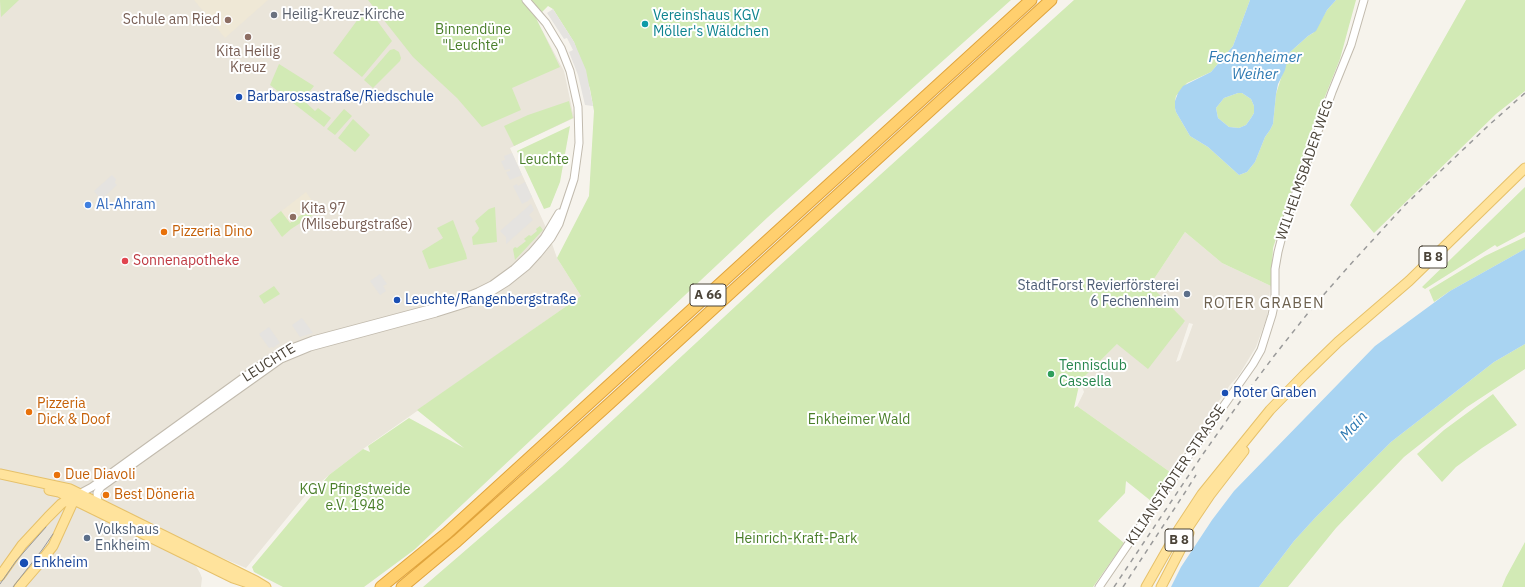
<!DOCTYPE html>
<meta charset="utf-8">
<style>
body{margin:0}
canvas{display:block;background:#f6f3ec}
</style>
<canvas width="1525" height="587"></canvas>
<script>
const context = document.querySelector('canvas').getContext('2d');
context.lineJoin = 'round';
function paint(path, color) { context.fillStyle = color; context.fill(path, 'evenodd'); }
const toPath = rows => new Path2D(rows.map(r => 'M' + r).join(''));
function trace(path, color, width, dash) { context.strokeStyle = color; context.lineWidth = width; context.lineCap = dash ? 'butt' : 'round'; context.setLineDash(dash || []); context.stroke(path); }
function label(font, color, halo, rows, align = 'center') {
  context.font = font + ' "IBM Plex Sans",sans-serif'; context.lineWidth = 4; context.setLineDash([]); context.textBaseline = 'middle'; context.strokeStyle = halo; context.fillStyle = color; for (const [text, x, y, turn = 0] of rows) {
    context.save(); context.translate(x, y); context.rotate((+turn || 0) * Math.PI / 180); context.textAlign = isNaN(turn) ? turn : align; if (halo) context.strokeText(text, 0, 0); context.fillText(text, 0, 0); context.restore();
  }
}
paint(toPath([
 [0,0,393,0,493,73,542,30,564,71,574,118,510,148,548,232,557,258,581,296,363,449,329,475,305,496,246,568,201,549,190,562,196,566,200,573,202,578,201,587,0,587],
 [1185,232,1222,263,1271,286,1270,291,1267,317,1256,347,1239,375,1230,385,1170,472,1077,406,1084,392,1080,381,1117,344,1185,322,1150,285],
 [1189,323,1193,324,1180,360,1176,362]
]), '#eae5da');
paint(toPath([
 [194,0,268,0,225,38],
 [306,192,319,211,291,229,282,237,270,220]
]), '#efe8d6');
paint(toPath([
 [0,0,19,0,1,17],
 [368,0,1011,0,768,217,414,550,364,587,283,587,254,572,252,567,329,475,363,449,370,452,368,446,409,418,464,448,417,410,581,296,557,258,589,196,594,111,590,89,574,42,553,9,548,6,536,18,560,67,512,88,521,110,482,127,457,98,413,57],
 [1074,0,1250,0,1233,46,1211,72,1187,83,1176,96,1175,101,1175,108,1176,112,1190,136,1208,147,1239,175,1247,172,1255,162,1265,137,1270,130,1273,124,1276,94,1289,53,1308,36,1313,33,1327,10,1336,0,1356,0,1340,59,1310,134,1273,248,1271,286,1222,263,1185,232,1150,285,1185,321,1148,369,1117,344,1080,381,1074,408,1077,406,1170,472,1151,501,1126,481,1125,493,1098,521,1124,543,1093,587,423,587,562,467,778,267],
 [1466,0,1525,0,1525,91,1496,114,1374,233,1350,205],
 [367,7,392,41,362,77,333,53],
 [394,49,399,52,401,58,400,61,373,88,364,80,390,50],
 [279,64,314,86,303,100,315,111,318,108,331,118,324,127,270,85],
 [1238,93,1242,93,1251,99,1254,106,1254,113,1251,118,1246,125,1239,128,1229,127,1218,118,1216,108,1224,98],
 [569,101,573,118,514,146,504,126,528,115],
 [344,109,352,116,335,135,327,129],
 [353,119,370,135,355,152,338,138],
 [570,126,560,182,550,207,544,209,517,151],
 [1525,187,1525,232,1497,247,1495,245,1425,289,1422,287],
 [315,205,319,211,291,229,282,237,270,220,281,211,290,223],
 [495,207,497,242,473,245,472,237,478,231,479,228,475,221,489,209],
 [453,220,466,254,467,259,429,269,422,251,443,238,437,228],
 [540,226,543,230,515,260,513,249,515,247,517,248,526,241,524,239,529,235,531,236,537,231,536,229],
 [1525,237,1525,249,1450,291,1434,302,1429,290,1485,256],
 [274,286,280,294,264,304,259,296],
 [1525,344,1525,369,1467,407,1404,457,1336,528,1288,587,1259,587,1294,541,1315,518,1391,442,1494,362],
 [1493,394,1517,425,1482,448,1456,467,1442,482,1417,454,1444,430],
 [1525,542,1525,587,1502,587,1506,577]
]), '#d2eab5');
paint(toPath([
 [553,9,574,42,586,70,593,106,585,105,578,75,569,52,573,50,567,38,564,39,547,13],
 [512,153,522,175,510,180,506,172,510,171,510,169,505,170,501,161,505,160,504,156],
 [112,175,116,179,115,183,117,185,101,200,94,191],
 [525,182,532,197,528,201,522,204,513,186,517,184,518,186],
 [531,204,534,210,529,215,533,220,506,244,506,237,500,231],
 [380,274,387,284,383,286,386,291,380,295,370,281],
 [302,318,313,333,300,337,292,325],
 [269,327,280,343,273,348,272,347,269,348,259,334]
]), '#e5e3e0');
paint(toPath([
 [1250,0,1336,0,1327,10,1316,31,1308,36,1289,53,1285,70,1278,84,1276,94,1273,124,1270,130,1265,137,1255,162,1247,172,1239,175,1208,147,1190,136,1176,112,1175,108,1175,101,1178,93,1183,86,1211,72,1233,46],
 [1238,93,1242,93,1251,99,1254,106,1254,113,1251,118,1246,125,1239,128,1229,127,1218,118,1216,108,1224,98],
 [1525,249,1525,344,1494,362,1391,442,1315,518,1294,541,1259,587,1171,587,1181,567,1212,520,1234,491,1375,346,1450,291]
]), '#a9d4f2');
const minor = toPath([
 [79,494,92,487,265,362,284,351,313,340,448,304,478,292,492,285,514,269,532,252,544,238,559,213],
 [98,503,97,493,101,487,281,359,310,347,436,313,471,302,491,292,507,282,527,266,538,254,551,238,559,224,574,179,579,143,578,107,570,71,561,48,546,23,526,0],
 [1099,587,1187,458,1253,364,1261,350,1272,315,1275,301,1275,269,1278,252,1286,221,1332,92,1351,45,1364,0]
]);
const major = toPath([
 [0,474,70,489,256,581,266,587],
 [49,490,59,492,74,500,233,578,257,586],
 [1181,538,1210,495,1244,451],
 [0,576,22,545,48,517,61,504,75,495],
 [19,587,38,565,53,546,74,500,75,495],
 [1146,587,1179,529,1202,494,1270,410,1304,375,1338,342,1409,281,1525,168],
 [1161,587,1189,533]
]);
const highway = toPath([
 [381,587,447,533,1031,0],
 [402,587,457,541,609,404,1051,0]
]);
trace(minor, '#c2bbae', 9);
trace(major, '#e6c16a', 11);
trace(highway, '#e0a43c', 13);
trace(minor, '#fff', 7);
trace(major, '#ffe39c', 9);
trace(highway, '#ffcf6e', 11);
trace(toPath([
 [0,584,16,561,46,527],
 [13,587,42,550,53,534]
]), '#9a9a9a', 1);
trace(toPath([
 [1114,587,1203,454,1244,396,1274,356,1312,308,1348,267,1405,205,1489,125,1525,93],
 [1123,587,1184,494,1196,475]
]), '#9a9a9a', 1.5, [5, 5]);
for (const [x, y, r, color] of [
 [274,15,4,"#6b7280"],
 [228,20,4,"#8d6e63"],
 [645,24,4,"#0f9aa8"],
 [248,37,4,"#8d6e63"],
 [239,97,4,"#1a4fb4"],
 [88,205,4,"#3f7fe0"],
 [293,217,4,"#8d6e63"],
 [164,232,4,"#e8710a"],
 [125,261,4,"#e0444e"],
 [1187,294,4,"#5c6f8a"],
 [397,300,4,"#1a4fb4"],
 [1051,374,4,"#2e9e5b"],
 [1225,393,4,"#1a4fb4"],
 [29,412,4,"#e8710a"],
 [57,475,4,"#e8710a"],
 [106,495,4,"#e8710a"],
 [87,538,4,"#5c6f8a"],
 [24,563,5,"#1a4fb4"]
]) { const dot = new Path2D(); dot.arc(x, y, r, 0, 2 * Math.PI); context.fillStyle = color; context.fill(dot); trace(dot, '#fff', 1.5); }
for (const [x, y, w] of [
 [1433,257,28],
 [708,295,36],
 [1179,540,28]
]) { const box = new Path2D(); box.roundRect(x - w / 2, y - 11, w, 22, 3); context.fillStyle = '#fff'; context.fill(box); trace(box, '#4b4439', 1); }
label('bold 13px', '#4b4439', null, [
 ["B 8",1433,257],
 ["A 66",708,295],
 ["B 8",1179,540]
]);
label('14px', '#5b616d', '#fff', [
 ["Heilig-Kreuz-Kirche",282,15]
], 'left');
label('14px', '#0d838f', '#fff', [
 ["Vereinshaus KGV",653,16],
 ["Möller's Wäldchen",653,32]
], 'left');
label('14px', '#785e54', '#fff', [
 ["Schule am Ried",220,20],
 ["Kita Heilig",248,52,"center"],
 ["Kreuz",248,68,"center"],
 ["Kita 97",301,209,"left"],
 ["(Milseburgstraße)",301,225,"left"]
], 'right');
label('14px', '#4a7f2a', '#fff', [
 ["Binnendüne",473,30],
 ["\"Leuchte\"",473,46],
 ["Leuchte",544,160],
 ["Enkheimer Wald",859,420],
 ["KGV Pfingstweide",355,490],
 ["e.V. 1948",355,506],
 ["Heinrich-Kraft-Park",796,539]
]);
label('14px', '#164399', '#fff', [
 ["Barbarossastraße/Riedschule",247,97],
 ["Leuchte/Rangenbergstraße",405,300],
 ["Roter Graben",1233,393],
 ["Enkheim",33,563]
], 'left');
label('14px', '#4b4439', '#fff', [
 ["WILHELMSBADER WEG",1305,170,-71],
 ["LEUCHTE",269,363,-32],
 ["KILIANSTÄDTER STRASSE",1176,475,-56]
]);
label('14px', '#366cbe', '#fff', [
 ["Al-Ahram",96,205]
], 'left');
label('14px', '#c56008', '#fff', [
 ["Pizzeria Dino",172,232],
 ["Pizzeria",37,404],
 ["Dick & Doof",37,420],
 ["Due Diavoli",65,475],
 ["Best Döneria",114,495]
], 'left');
label('14px', '#be3a42', '#fff', [
 ["Sonnenapotheke",133,261]
], 'left');
label('14px', '#4e5e75', '#fff', [
 ["StadtForst Revierförsterei",1179,286],
 ["6 Fechenheim",1179,302],
 ["Volkshaus",95,530,"left"],
 ["Enkheim",95,546,"left"]
], 'right');
label('14px', '#27864d', '#fff', [
 ["Tennisclub",1059,366],
 ["Cassella",1059,382]
], 'left');
label('italic 15px', '#2e7ab2', '#fff', [
 ["Fechenheimer",1255,58],
 ["Weiher",1255,75],
 ["Main",1354,426,-48]
]);
context.letterSpacing = '1px';
label('15px', '#6e6250', '#fff', [
 ["ROTER GRABEN",1264,304]
]);
context.letterSpacing = '0px';
</script>
